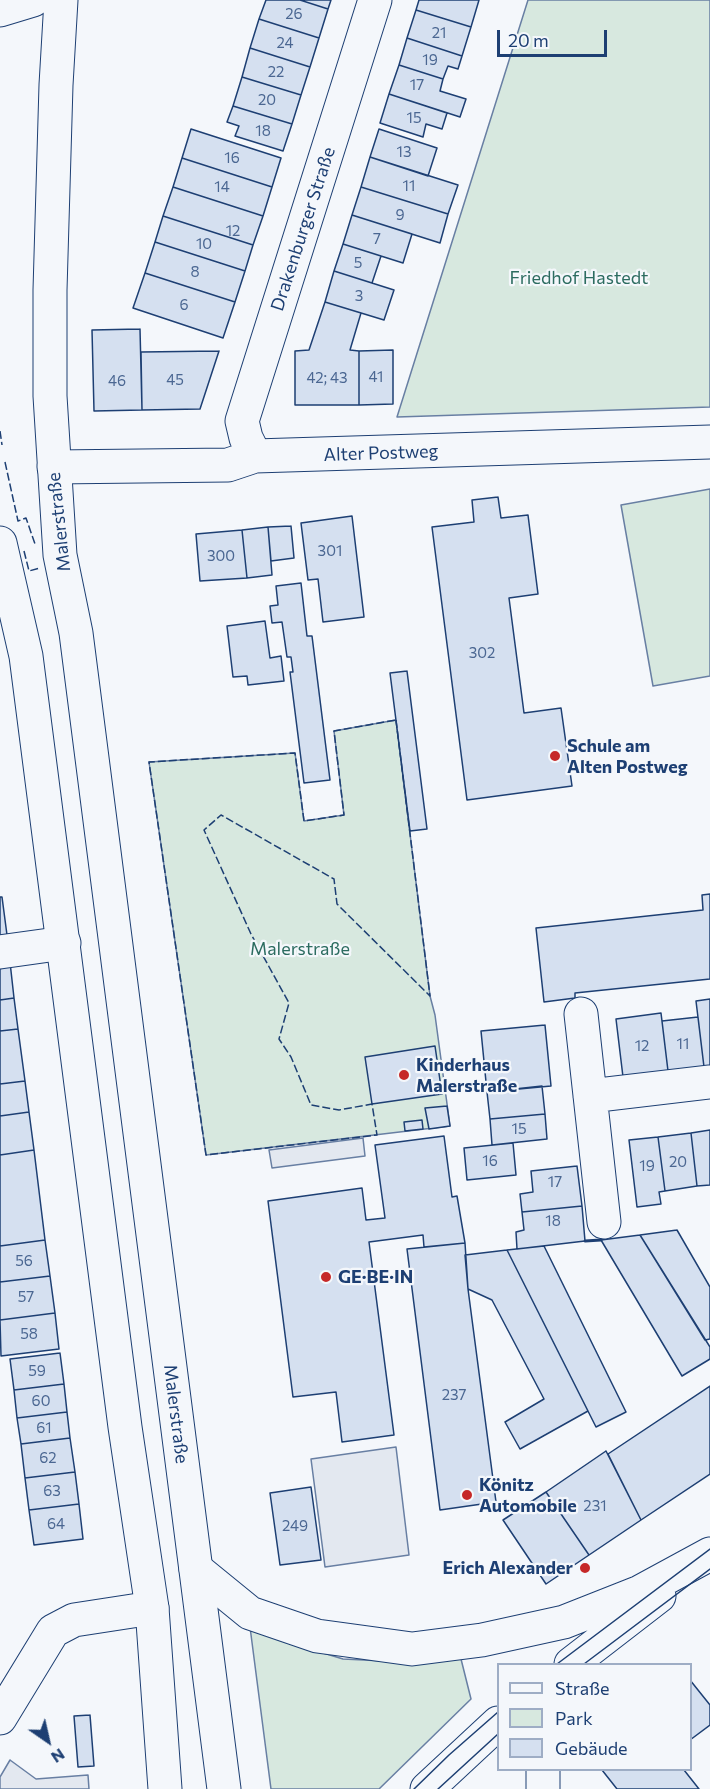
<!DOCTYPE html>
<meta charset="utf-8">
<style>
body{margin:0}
#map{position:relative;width:710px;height:1789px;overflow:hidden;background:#f4f7fb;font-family:Commissioner,sans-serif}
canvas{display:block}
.legend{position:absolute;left:497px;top:1663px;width:195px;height:108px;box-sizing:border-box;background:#f4f7fb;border:2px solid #9eadc5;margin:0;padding:8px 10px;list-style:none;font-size:18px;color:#1d3f73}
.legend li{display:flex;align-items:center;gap:12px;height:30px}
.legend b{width:30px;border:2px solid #9eadc5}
.north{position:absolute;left:18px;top:1711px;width:60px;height:60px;-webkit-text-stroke:4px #f4f7fb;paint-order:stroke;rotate:146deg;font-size:16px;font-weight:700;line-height:24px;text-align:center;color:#1d3f73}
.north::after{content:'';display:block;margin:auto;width:21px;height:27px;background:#1d3f73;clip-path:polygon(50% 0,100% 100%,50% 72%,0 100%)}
.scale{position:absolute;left:497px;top:30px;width:110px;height:27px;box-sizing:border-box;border:3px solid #1d3f73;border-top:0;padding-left:8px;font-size:18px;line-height:21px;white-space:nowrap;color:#1d3f73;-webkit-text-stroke:4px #f4f7fb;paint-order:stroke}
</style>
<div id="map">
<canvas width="710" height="1789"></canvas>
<ul class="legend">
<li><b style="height:8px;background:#f4f7fb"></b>Straße</li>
<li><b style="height:16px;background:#d7e8df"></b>Park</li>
<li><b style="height:16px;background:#d5e0f0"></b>Gebäude</li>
</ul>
<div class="north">N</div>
<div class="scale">20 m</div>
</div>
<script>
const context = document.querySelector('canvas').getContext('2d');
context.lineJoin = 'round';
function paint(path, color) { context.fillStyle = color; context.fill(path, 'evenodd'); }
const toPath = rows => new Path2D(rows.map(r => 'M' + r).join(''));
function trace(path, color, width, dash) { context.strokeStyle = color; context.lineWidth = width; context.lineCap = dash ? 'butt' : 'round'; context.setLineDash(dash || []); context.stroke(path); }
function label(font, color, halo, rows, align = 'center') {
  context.font = font + ' Commissioner,sans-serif'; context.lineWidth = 4.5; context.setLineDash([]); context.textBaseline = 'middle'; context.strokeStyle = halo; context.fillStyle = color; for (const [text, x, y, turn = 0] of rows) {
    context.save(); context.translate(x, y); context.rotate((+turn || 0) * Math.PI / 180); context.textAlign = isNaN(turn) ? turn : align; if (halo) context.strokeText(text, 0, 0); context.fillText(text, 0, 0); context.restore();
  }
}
const green = toPath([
 [528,0,710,0,710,407,397,417,528,0],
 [710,489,710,676,653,686,621,505,710,489],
 [396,720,430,996,435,1015,450,1126,206,1155,149,762,295,753,304,821,344,815,334,731,396,720],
 [250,1627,287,1642,343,1659,405,1662,461,1659,471,1699,379,1789,271,1789,250,1627]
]);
paint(green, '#d7e8df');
trace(green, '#687fa3', 1.5);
const parking = toPath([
 [363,1138,365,1156,272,1168,269,1150,363,1138],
 [396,1447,409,1555,325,1567,311,1459,396,1447],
 [10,1760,36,1779,88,1775,89,1789,0,1789,0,1777,10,1760]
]);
paint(parking, '#e3e8f0');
trace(parking, '#687fa3', 1.5);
const building = toPath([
 [266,0,300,0,328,9,319,38,259,19,266,0],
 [300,0,331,0,328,9,300,0],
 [419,0,479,0,471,27,416,10,419,0],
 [416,10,471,27,462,56,407,38,416,10],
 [259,19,319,38,310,67,250,48,259,19],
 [407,38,462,56,458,69,448,66,443,79,399,65,407,38],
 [250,48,310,67,301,95,242,77,250,48],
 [399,65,443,79,440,91,466,99,460,117,389,94,399,65],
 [242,77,301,95,292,124,233,106,242,77],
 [389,94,447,113,442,129,426,124,423,137,380,123,389,94],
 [233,106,292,124,283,151,235,136,239,126,227,122,233,106],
 [191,129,281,158,272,187,182,158,191,129],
 [379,129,437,148,428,176,370,157,379,129],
 [370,157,458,185,448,214,361,187,370,157],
 [182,158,272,187,263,216,173,187,182,158],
 [173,187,263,216,253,245,163,216,173,187],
 [361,187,448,214,440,243,352,215,361,187],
 [352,215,412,234,403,263,343,244,352,215],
 [163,216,253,245,245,271,155,242,163,216],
 [155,242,245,271,235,302,145,273,155,242],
 [343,244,381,256,372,283,334,271,343,244],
 [334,271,394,290,384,320,325,302,334,271],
 [145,273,235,302,223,338,133,308,145,273],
 [325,302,361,313,350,350,359,351,359,405,295,405,295,351,309,350,325,302],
 [140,329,142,410,94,411,92,330,140,329],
 [393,350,393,404,359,405,359,351,393,350],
 [219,351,200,409,142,410,141,352,219,351],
 [498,497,501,518,528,515,538,594,509,598,524,713,561,708,572,786,467,800,432,527,474,522,472,500,498,497],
 [352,516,364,617,323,622,318,579,308,580,301,523,352,516],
 [291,526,294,558,271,561,268,527,291,526],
 [268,527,272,575,247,578,242,530,268,527],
 [242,530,247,578,200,581,196,534,242,530],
 [301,583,307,636,312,636,330,780,304,783,290,672,293,672,291,657,287,657,282,622,272,623,270,606,278,605,276,586,301,583],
 [265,621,270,658,281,656,284,681,248,685,247,676,233,677,227,626,265,621],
 [407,671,427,829,410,831,390,673,407,671],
 [710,894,710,979,575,993,575,998,544,1002,536,928,703,910,702,895,710,894],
 [0,897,2,897,7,935,0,936,0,897],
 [10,962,14,998,0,1000,0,963,10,962],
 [14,998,18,1029,0,1031,0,1000,14,998],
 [710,999,710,1066,704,1067,696,1001,710,999],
 [661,1013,668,1071,623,1077,616,1019,661,1013],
 [698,1017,704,1067,668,1071,662,1021,698,1017],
 [545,1025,551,1086,487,1092,481,1031,545,1025],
 [18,1029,25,1081,0,1084,0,1031,18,1029],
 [435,1046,442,1094,372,1104,365,1057,435,1046],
 [25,1081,29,1112,0,1116,0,1084,25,1081],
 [542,1086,545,1114,490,1119,487,1092,542,1086],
 [447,1106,450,1126,429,1129,425,1108,447,1106],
 [29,1112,34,1150,0,1155,0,1116,29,1112],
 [545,1114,547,1139,492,1145,490,1119,545,1114],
 [422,1120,423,1129,405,1131,404,1122,422,1120],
 [710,1130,710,1185,697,1186,691,1133,710,1130],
 [691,1133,697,1186,665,1191,658,1137,691,1133],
 [444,1136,452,1197,457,1196,465,1243,424,1247,423,1235,369,1242,394,1435,342,1442,336,1392,293,1397,268,1201,362,1188,366,1220,385,1218,375,1145,444,1136],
 [658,1137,665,1191,659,1192,661,1204,637,1207,629,1140,658,1137],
 [513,1143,516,1175,467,1180,464,1148,513,1143],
 [34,1150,45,1240,0,1246,0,1155,34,1150],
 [577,1166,582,1206,522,1212,520,1194,533,1192,531,1171,577,1166],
 [582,1206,585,1241,517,1249,516,1232,524,1230,522,1212,582,1206],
 [677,1230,710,1287,710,1339,705,1340,640,1235,677,1230],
 [640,1235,710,1347,710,1359,682,1376,601,1240,640,1235],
 [45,1240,50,1276,0,1282,0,1246,45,1240],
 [465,1243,468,1289,496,1502,440,1510,407,1249,465,1243],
 [544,1246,626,1412,596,1427,507,1250,544,1246],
 [507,1250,588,1411,520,1449,505,1422,544,1399,492,1300,468,1289,465,1255,507,1250],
 [50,1276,55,1313,0,1320,0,1282,50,1276],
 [55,1313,59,1349,1,1356,0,1320,55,1313],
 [60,1353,64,1384,14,1390,10,1359,60,1353],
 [64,1384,67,1412,17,1418,14,1390,64,1384],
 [710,1386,710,1474,641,1520,608,1454,710,1386],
 [67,1412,70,1438,21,1444,17,1418,67,1412],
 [70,1438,75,1472,25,1478,21,1444,70,1438],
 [606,1451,641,1520,589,1555,546,1492,606,1451],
 [75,1472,79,1504,29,1510,25,1478,75,1472],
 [311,1487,321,1560,280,1565,270,1493,311,1487],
 [546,1492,589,1555,546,1584,503,1520,546,1492],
 [79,1504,83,1539,34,1545,29,1510,79,1504],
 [690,1680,710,1705,710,1725,690,1740,690,1680],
 [90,1715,94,1766,78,1767,74,1716,90,1715],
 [602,1770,684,1770,699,1789,617,1789,602,1770]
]);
paint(building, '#d5e0f0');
trace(building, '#1d3f73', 1.5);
const minor = toPath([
 [255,456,246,438,242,421,375,0],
 [54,467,228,465,255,456,710,442],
 [0,952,64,943],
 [581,1014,604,1222],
 [590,1096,710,1082],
 [196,1569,250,1613,317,1636,412,1649,482,1640,564,1622,640,1592,710,1554],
 [571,1664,659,1596],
 [0,1718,53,1631,74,1620,152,1608],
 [543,1770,543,1789],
 [427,1789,498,1723]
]);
const major = toPath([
 [61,0,56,85,50,290,50,396,60,555,76,633,224,1789],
 [0,10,33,0],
 [0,543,26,656,125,1427,152,1608,165,1789]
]);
trace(minor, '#1d3f73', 35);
trace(major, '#1d3f73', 35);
trace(minor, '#f4f7fb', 33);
trace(major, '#f4f7fb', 33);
trace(toPath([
 [557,1664,710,1549],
 [584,1664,710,1569],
 [414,1789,449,1755,498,1712],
 [438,1789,498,1734]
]), '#1d3f73', 1.5);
trace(toPath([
 [0,431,2,445],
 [5,462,18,521,26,518,35,544],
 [24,551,29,571,40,568],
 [396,720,430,996,337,904,334,879,221,815,204,830,251,934,289,1003,279,1039,291,1057,311,1105,339,1110,372,1104,377,1135,206,1155,149,762,295,753,304,821,344,815,334,731,396,720]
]), '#1d3f73', 1.5, [8, 3]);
trace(toPath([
 [585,1241,601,1240]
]), '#1d3f73', 3);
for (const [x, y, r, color] of [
 [555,756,6,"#c62828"],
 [404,1075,6,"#c62828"],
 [326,1277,6,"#c62828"],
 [467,1495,6,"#c62828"],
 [585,1568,6,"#c62828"]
]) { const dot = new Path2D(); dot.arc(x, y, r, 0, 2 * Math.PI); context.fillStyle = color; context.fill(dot); trace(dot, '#f4f7fb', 2); }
label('15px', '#4b6792', null, [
 ["26",294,14],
 ["21",439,33],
 ["24",285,43],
 ["19",430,60],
 ["22",276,72],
 ["17",417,85],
 ["20",267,100],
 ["15",414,118],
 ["18",263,131],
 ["13",404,152],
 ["16",232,158],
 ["11",409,186],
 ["14",222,187],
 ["9",400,215],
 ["12",233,231],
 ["7",377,239],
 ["10",204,244],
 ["5",358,263],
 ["8",195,272],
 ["3",359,296],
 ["6",184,305],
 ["41",376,377],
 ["42; 43",327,378],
 ["45",175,380],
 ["46",117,381],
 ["301",330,551],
 ["300",221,556],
 ["302",482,653],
 ["11",683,1044],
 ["12",642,1046],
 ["15",519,1129],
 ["16",490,1161],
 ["20",678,1162],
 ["19",647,1166],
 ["17",555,1182],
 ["18",553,1221],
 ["56",24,1261],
 ["57",26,1297],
 ["58",29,1334],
 ["59",37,1371],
 ["237",454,1395],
 ["60",41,1401],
 ["61",44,1428],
 ["62",48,1458],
 ["63",52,1491],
 ["231",595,1506],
 ["64",56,1524],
 ["249",295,1526]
]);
label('18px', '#1d3f73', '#f4f7fb', [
 ["Drakenburger Straße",303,229,-72],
 ["Alter Postweg",381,453,-2],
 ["Malerstraße",59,522,-96],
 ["Malerstraße",176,1414,83]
]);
label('18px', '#2c6c60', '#f4f7fb', [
 ["Friedhof Hastedt",579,278],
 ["Malerstraße",300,949]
]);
label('bold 18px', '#1d3f73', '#f4f7fb', [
 ["Schule am",567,746],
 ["Alten Postweg",567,767],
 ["Kinderhaus",416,1065],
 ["Malerstraße",416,1086],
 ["GE·BE·IN",338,1277],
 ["Könitz",479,1485],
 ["Automobile",479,1506],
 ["Erich Alexander",573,1568,"right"]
], 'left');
</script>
